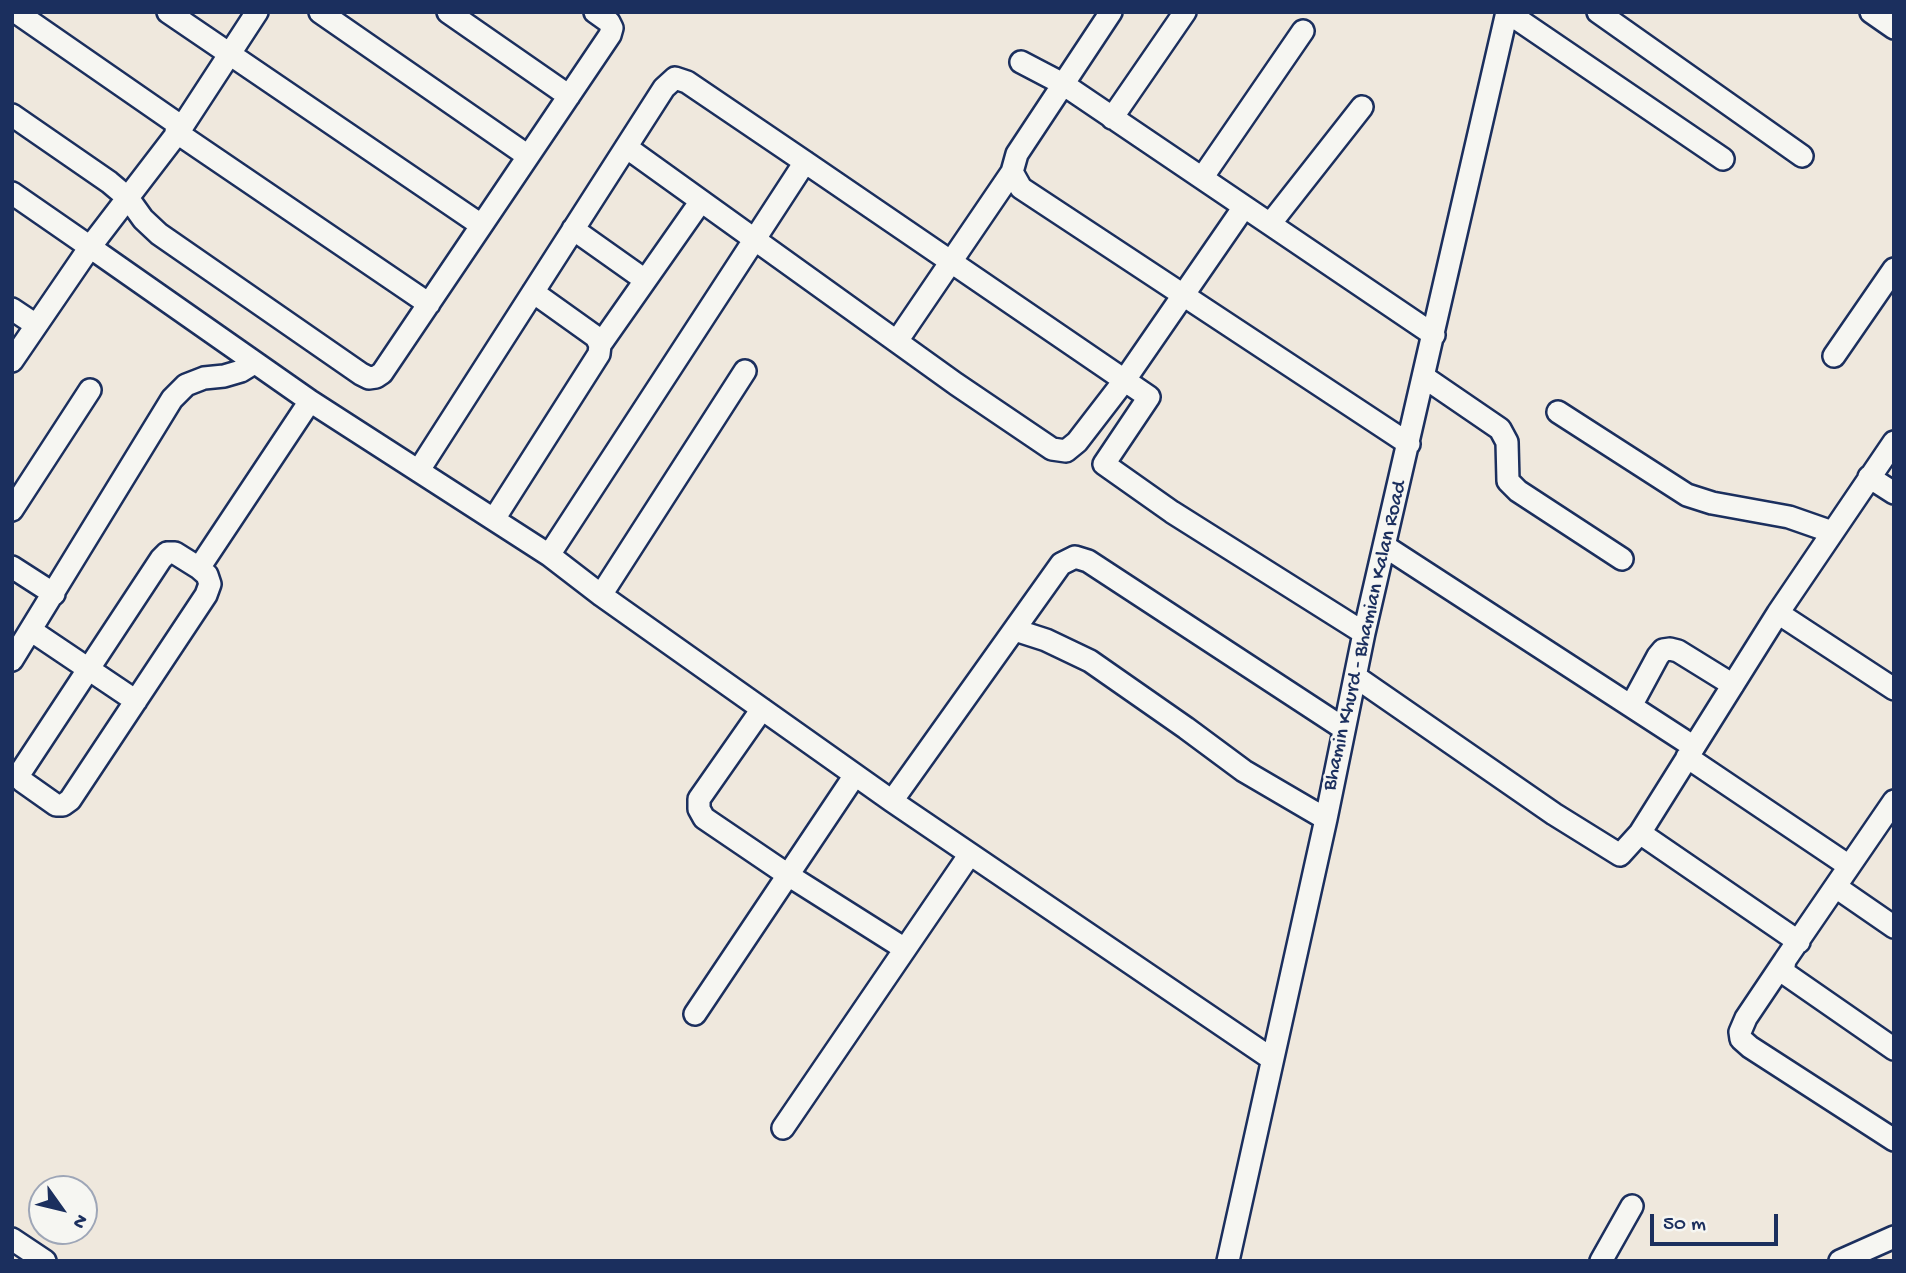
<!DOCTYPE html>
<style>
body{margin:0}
#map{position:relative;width:1906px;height:1273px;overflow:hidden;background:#efe8dd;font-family:"Gochi Hand",sans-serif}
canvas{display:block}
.frame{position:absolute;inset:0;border:14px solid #1b2f5e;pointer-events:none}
.north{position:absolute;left:28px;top:1175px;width:70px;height:70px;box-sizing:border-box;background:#f6f6f2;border:2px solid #9ea6b7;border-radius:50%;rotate:124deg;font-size:19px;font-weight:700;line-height:28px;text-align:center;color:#1b2f5e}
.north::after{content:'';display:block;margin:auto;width:24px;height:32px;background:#1b2f5e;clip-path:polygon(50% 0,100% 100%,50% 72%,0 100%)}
.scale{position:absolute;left:1650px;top:1214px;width:128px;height:32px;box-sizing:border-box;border:4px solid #1b2f5e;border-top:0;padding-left:9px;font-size:21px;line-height:24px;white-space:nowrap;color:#1b2f5e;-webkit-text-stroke:5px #f6f6f2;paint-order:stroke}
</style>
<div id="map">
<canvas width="1906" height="1273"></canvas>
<div class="frame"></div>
<div class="north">N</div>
<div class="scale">50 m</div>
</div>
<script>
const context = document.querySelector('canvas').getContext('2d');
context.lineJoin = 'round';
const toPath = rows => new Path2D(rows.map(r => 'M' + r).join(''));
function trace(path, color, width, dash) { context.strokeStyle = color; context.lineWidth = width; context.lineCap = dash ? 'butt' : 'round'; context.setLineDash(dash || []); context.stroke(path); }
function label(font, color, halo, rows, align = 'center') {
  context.font = font + ' "Gochi Hand",sans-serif'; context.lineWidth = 5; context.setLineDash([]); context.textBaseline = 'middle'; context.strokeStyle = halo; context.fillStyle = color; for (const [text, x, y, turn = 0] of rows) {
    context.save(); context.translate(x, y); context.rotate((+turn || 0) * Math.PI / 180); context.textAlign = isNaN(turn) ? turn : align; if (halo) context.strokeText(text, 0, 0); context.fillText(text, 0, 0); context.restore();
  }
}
const minor = toPath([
 [16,12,182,127],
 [168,12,481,225],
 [320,12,528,156],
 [448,12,569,96],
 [1111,12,1017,154,1012,172,1021,188,1409,444],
 [1507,12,1723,159],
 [1598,12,1802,156],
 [1871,12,1894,28],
 [1021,62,1063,84,1434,335],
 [12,115,109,182,128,198,143,219,159,234,361,374,369,378,376,377,382,373,610,35,612,28,609,22,595,12],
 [1112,118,1185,12],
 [176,132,429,304],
 [626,147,956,384,1052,449,1066,451,1077,442,1124,381,1244,207],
 [1202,178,1303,31],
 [12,193,90,247,182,127,257,12],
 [1270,224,1362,107],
 [573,229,645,280],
 [12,309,36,325],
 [897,341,1012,172],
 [600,345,701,201],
 [1834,356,1894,269],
 [12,361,90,247,310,401,549,555,601,595,892,801,1272,1059],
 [1424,377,1500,429,1507,442,1508,481,1518,491,1622,559],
 [1558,412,1687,495,1712,503,1789,517,1832,532],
 [419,470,664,88,675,78,687,82,805,162,1149,397,1104,464,1172,512,1364,633],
 [1869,477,1894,493],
 [12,510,90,390],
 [494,519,599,354,600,345,596,337,533,292],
 [1386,547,1694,747],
 [167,553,175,553,199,568,207,575,210,584,206,595,70,800,63,805,56,805,22,781,20,773,161,559,167,553],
 [549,555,805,162],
 [12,567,54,594],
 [199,568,310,401],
 [601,595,745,371],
 [1778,613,1894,689],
 [1015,630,1046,640,1090,661,1186,728,1244,771,1326,819],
 [32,631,136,701],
 [12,660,172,399,186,385,204,378,224,376,241,371,254,363],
 [1356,677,1554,814,1620,855,1640,833,1778,613,1894,442],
 [1631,706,1658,656,1663,650,1670,649,1678,651,1733,685],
 [762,709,699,799,699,809,704,818,788,875,905,949],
 [1687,757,1849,866],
 [892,801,1061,564,1075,557,1088,561,1343,728],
 [1894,801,1785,960,1783,972,1894,1049],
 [1640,833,1799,942],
 [1836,887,1894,927],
 [1785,960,1746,1018,1740,1032,1741,1039,1750,1047,1894,1140],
 [695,1014,855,775],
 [783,1128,970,854],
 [12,1239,45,1261],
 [1228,1261,1326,819,1364,633,1507,12],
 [1601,1261,1632,1206],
 [1840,1261,1894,1237]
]);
trace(minor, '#1b2f5e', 26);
trace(minor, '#f6f6f2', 21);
label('21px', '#1b2f5e', '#f6f6f2', [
 ["Bhamin Khurd - Bhamian Kalan Road",1366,636,-77]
]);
</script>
